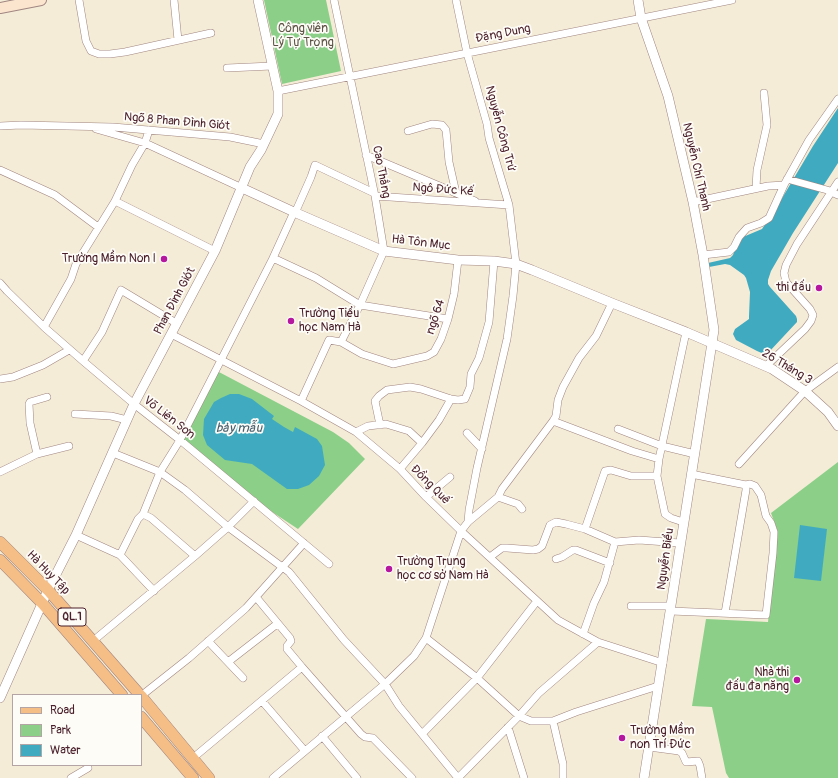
<!DOCTYPE html>
<meta charset="utf-8">
<style>
body{margin:0}
#map{position:relative;width:838px;height:778px;overflow:hidden;background:#f5ecd7;font-family:Pangolin,sans-serif}
canvas{display:block}
.legend{position:absolute;left:12px;top:694px;width:130px;height:72px;box-sizing:border-box;background:#fdfcf7;border:1px solid #b5a4a5;margin:0;padding:5px 7px;list-style:none;font-size:12px;color:#4a1f2b}
.legend li{display:flex;align-items:center;gap:8px;height:20px}
.legend b{width:20px;border:1px solid #b5a4a5}
</style>
<div id="map">
<canvas width="838" height="778"></canvas>
<ul class="legend">
<li><b style="height:5px;background:#f5be86"></b>Road</li>
<li><b style="height:11px;background:#8bcf89"></b>Park</li>
<li><b style="height:11px;background:#40abc0"></b>Water</li>
</ul>
</div>
<script>
const context = document.querySelector('canvas').getContext('2d');
context.lineJoin = 'round';
function paint(path, color) { context.fillStyle = color; context.fill(path, 'evenodd'); }
const toPath = rows => new Path2D(rows.map(r => 'M' + r).join(''));
function trace(path, color, width, dash) { context.strokeStyle = color; context.lineWidth = width; context.lineCap = dash ? 'butt' : 'round'; context.setLineDash(dash || []); context.stroke(path); }
function label(font, color, halo, rows, align = 'center') {
  context.font = font + ' Pangolin,sans-serif'; context.lineWidth = 3.5; context.setLineDash([]); context.textBaseline = 'middle'; context.strokeStyle = halo; context.fillStyle = color; for (const [text, x, y, turn = 0] of rows) {
    context.save(); context.translate(x, y); context.rotate((+turn || 0) * Math.PI / 180); context.textAlign = isNaN(turn) ? turn : align; if (halo) context.strokeText(text, 0, 0); context.fillText(text, 0, 0); context.restore();
  }
}
paint(toPath([
 [264,0,326,0,341,71,282,84],
 [217,371,333,432,349,443,365,459,298,529,245,494,181,444],
 [838,462,838,778,729,778,726,773,712,707,692,706,706,619,768,622,778,532,771,513]
]), '#8bcf89');
paint(toPath([
 [838,108,838,163,793,233,771,271,768,280,768,284,770,287,796,316,797,319,797,322,769,352,764,354,757,351,736,340,733,334,735,329,749,319,749,316,750,292,746,278,744,275,730,265,725,264,709,267,708,263,730,258,733,255,737,243,743,237,762,229,775,210,813,146],
 [230,394,239,394,252,399,274,416,272,419,284,427,293,432,295,427,317,439,322,446,325,465,319,476,309,485,298,489,287,489,252,464,225,460,207,445,203,435,204,419,214,402,221,398],
 [800,525,827,529,821,581,794,578]
]), '#40abc0');
const minor = toPath([
 [79,0,86,41,91,51,99,54,110,54,125,52,211,33],
 [174,0,178,40],
 [334,0,375,196,384,251,360,305,341,342],
 [456,0,467,53,487,124,489,138,509,205,516,264,513,296,507,339,477,468,469,510,468,522],
 [227,68,272,66],
 [278,91,732,0],
 [0,126,21,125,113,127,230,137,264,144],
 [96,129,145,143,242,188],
 [408,131,432,124,442,125,446,130,449,162,456,193],
 [366,155,475,201],
 [0,170,55,195,98,227],
 [787,179,827,190,838,195],
 [756,188,757,170,767,125,764,93],
 [375,196,509,205],
 [115,201,215,251],
 [693,202,768,186,784,185],
 [295,213,311,177,315,165,374,193],
 [703,255,729,252,734,247,739,237,747,228,761,223,769,218,784,185,809,140,838,99],
 [273,258,316,278,360,305,448,319],
 [0,283,7,291,44,327,83,361,134,404,180,440,329,564],
 [44,327,71,279,76,264,115,201,132,165,145,143,149,130],
 [171,334,301,401,356,432,400,469,426,497,461,531,558,620,598,642,663,663],
 [83,361,102,332,121,290,176,323],
 [766,366,805,329,811,321,813,315,810,309,786,282,784,273,786,265,797,244,838,182],
 [0,379,13,377,43,365,69,350],
 [301,401,329,340,341,342,362,354,393,364,427,356,434,352,441,339,448,319,454,294,458,260],
 [75,414,111,416,127,420],
 [553,421,632,451,659,459],
 [380,425,375,401,379,396,387,390,410,387,421,389,451,399,458,400,465,399,470,387,471,374,479,358,489,322,494,261],
 [618,429,662,446,695,454],
 [356,432,368,426,386,424,409,431,422,443],
 [467,433,482,449],
 [113,453,160,472,185,490,228,527,289,572,344,640,385,684,399,706,458,778],
 [37,454,30,423,29,404,30,402,47,397],
 [739,464,805,391,838,367],
 [400,469,422,443,439,420,451,399],
 [0,472,37,454,69,446],
 [691,474,746,485,746,490,725,613],
 [426,497,450,477],
 [498,497,518,504,522,509],
 [143,514,160,472,180,440,221,360,273,258,294,212],
 [683,522,671,518,665,514,657,476,659,459,686,332],
 [585,529,605,471,611,470,631,476,657,476],
 [76,535,120,555,154,591],
 [120,555,138,519,143,514,151,518,195,556],
 [490,557,502,548,507,548,533,550,538,549,542,546,550,525,556,522,566,524,585,529,615,542,639,540,680,543],
 [556,559,562,557,573,550,576,550,610,563],
 [256,597,290,638,291,641,287,646,287,649,302,667,361,734,365,737,373,738,412,778],
 [631,606,671,606],
 [671,611,766,615,773,553,774,532,771,523,766,516,761,495,755,486,750,484,746,485],
 [583,634,594,603,604,582,615,542],
 [426,638,477,678,519,716,531,721,553,721,576,712,658,686],
 [93,641,195,556,228,527,254,501],
 [208,641,243,678],
 [228,662,277,624],
 [141,696,189,658,246,608,304,543],
 [262,701,305,751],
 [553,721,563,764,563,778],
 [508,727,524,778],
 [423,733,477,678,537,601],
 [322,736,357,778],
 [649,747,679,751,682,753,686,762,698,761,700,766,702,778],
 [193,758,302,667],
 [71,778,88,768],
 [273,778,385,684,414,656,426,638,461,531,468,522,498,497,502,489,553,421,556,416,558,400,563,387,579,358,596,336,612,303],
 [458,778,519,716,539,693,598,642]
]);
const tertiary = toPath([
 [638,0,641,18,668,96,693,202,703,255,714,330,644,778],
 [242,188,294,212,384,251,458,260,494,261,516,264,532,270,612,303,686,332,772,369,805,391,828,412,838,426],
 [0,698,48,590,76,535,134,404,215,251,250,167,261,150,278,114,278,91,258,0]
]);
const secondary = toPath([
 [0,8,41,0]
]);
const primary = toPath([
 [0,542,48,590,140,695],
 [0,560,43,604,122,695],
 [141,696,209,778],
 [141,717,193,778]
]);
trace(minor, '#a08681', 8);
trace(tertiary, '#a08681', 10);
trace(secondary, '#a08681', 12);
trace(primary, '#a08681', 12);
trace(minor, '#fff', 7);
trace(tertiary, '#fff', 9);
trace(secondary, '#fbe5cf', 10);
trace(primary, '#f5be86', 11);
for (const [x, y, r, color] of [
 [164,259,4,"#b5179e"],
 [819,288,4,"#b5179e"],
 [291,321,4,"#b5179e"],
 [389,569,4,"#b5179e"],
 [797,680,4,"#b5179e"],
 [622,738,4,"#b5179e"]
]) { const dot = new Path2D(); dot.arc(x, y, r, 0, 2 * Math.PI); context.fillStyle = color; context.fill(dot); trace(dot, '#fdfcf7', 1.5); }
for (const [x, y, w] of [
 [72,617,28]
]) { const box = new Path2D(); box.roundRect(x - w / 2, y - 9, w, 18, 3); context.fillStyle = '#fdfcf7'; context.fill(box); trace(box, '#4a1f2b', 1); }
label('bold 11px', '#4a1f2b', null, [
 ["QL.1",72,617]
]);
label('12px', '#5e5447', '#fdfcf7', [
 ["Công viên",303,29],
 ["Lý Tự Trọng",303,43]
]);
label('12px', '#4a1f2b', '#fdfcf7', [
 ["Đặng Dung",503,34,-11],
 ["Ngõ 8 Phan Đình Giót",177,122,5],
 ["Nguyễn Công Trứ",500,129,75],
 ["Nguyễn Chí Thanh",696,167,77],
 ["Cao Thắng",381,172,79],
 ["Ngô Đức Kế",443,190,4],
 ["Hà Tôn Mục",421,243,7],
 ["Phan Đình Giót",175,301,-62],
 ["ngõ 64",436,317,-72],
 ["26 Tháng 3",787,367,31],
 ["Võ Liên Sơn",169,418,38],
 ["Đồng Quế",430,485,45],
 ["Nguyễn Biểu",666,559,-82],
 ["Hà Huy Tập",48,573,46]
]);
label('12px', '#4a1f2b', '#fdfcf7', [
 ["Trường Mầm Non I",156,259],
 ["thi đấu",811,288],
 ["Trường Tiểu",299,314,"left"],
 ["học Nam Hà",299,328,"left"],
 ["Trường Trung",397,562,"left"],
 ["học cơ sở Nam Hà",397,576,"left"],
 ["Nhà thi",789,673],
 ["đấu đa năng",789,687],
 ["Trường Mầm",630,731,"left"],
 ["non Trí Đức",630,745,"left"]
], 'right');
label('italic 13px', '#465e6e', '#fdfcf7', [
 ["bảy mẫu",239,429]
]);
</script>
